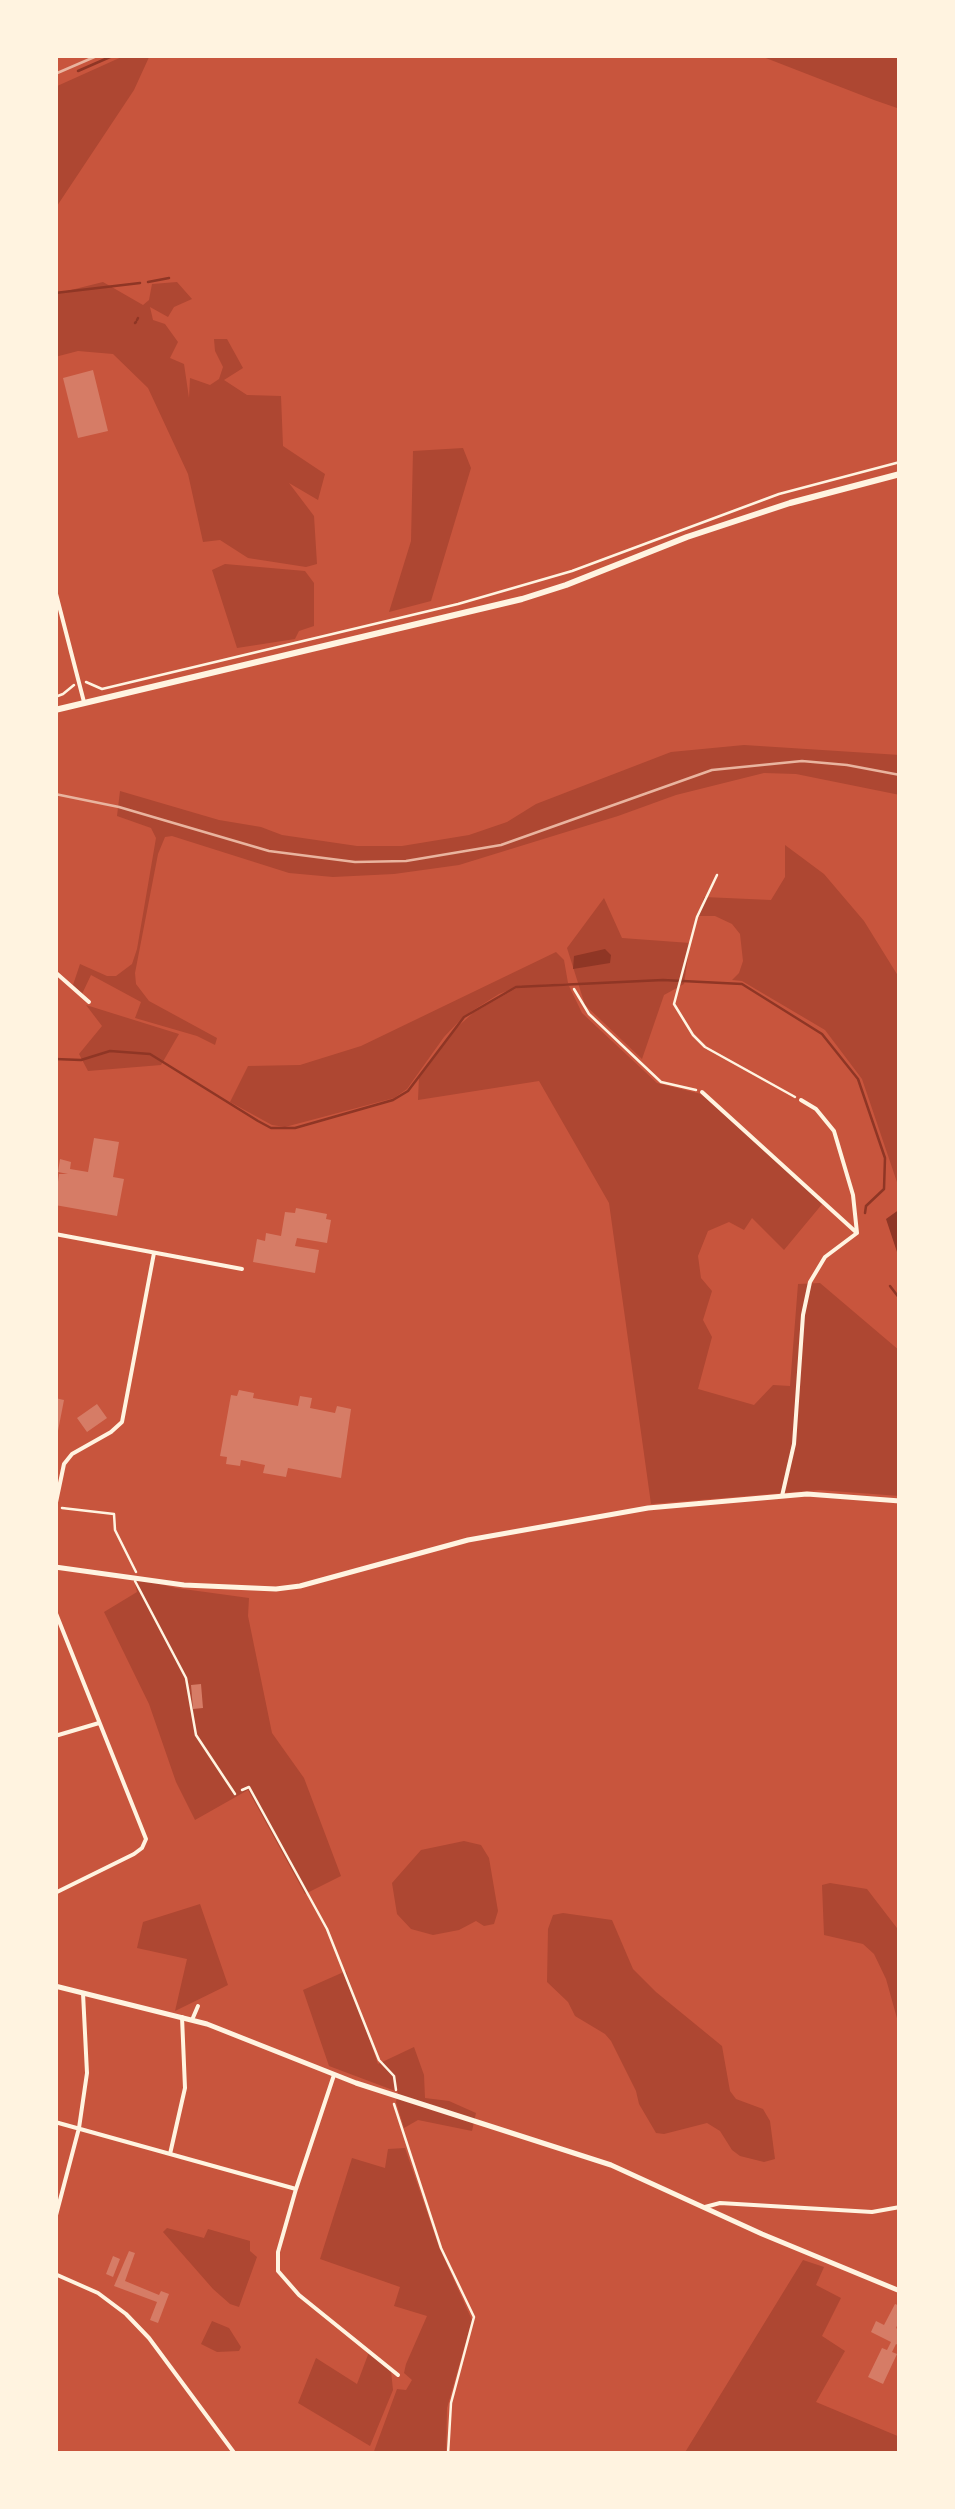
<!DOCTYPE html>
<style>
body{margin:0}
#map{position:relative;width:955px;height:2509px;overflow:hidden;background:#c8553d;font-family:Roboto,sans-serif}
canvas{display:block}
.frame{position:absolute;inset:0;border:58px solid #fff3e0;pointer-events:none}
</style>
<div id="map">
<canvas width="955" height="2509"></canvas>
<div class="frame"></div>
</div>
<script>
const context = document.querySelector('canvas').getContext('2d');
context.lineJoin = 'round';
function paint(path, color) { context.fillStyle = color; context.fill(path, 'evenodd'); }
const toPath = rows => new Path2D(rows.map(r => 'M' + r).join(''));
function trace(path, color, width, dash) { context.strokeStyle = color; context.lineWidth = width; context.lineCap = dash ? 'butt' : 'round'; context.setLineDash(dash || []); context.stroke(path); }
paint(toPath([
 [126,55,150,55,134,90,55,209,55,87],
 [758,55,900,55,900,109,874,100],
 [103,282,143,305,149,300,152,284,177,282,192,299,174,307,168,317,150,307,153,320,165,324,178,342,170,358,184,364,189,398,190,378,210,385,219,379,223,367,215,351,214,339,227,339,243,368,224,380,247,395,281,396,283,446,325,474,318,500,289,483,314,516,317,564,306,567,248,558,220,540,203,542,188,474,148,388,113,354,78,351,55,357,55,294],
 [463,448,471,468,431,601,389,612,411,541,413,451],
 [225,564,305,571,314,583,314,626,299,631,295,639,237,648,212,570],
 [744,745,900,755,900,795,796,774,764,773,676,795,618,816,459,865,394,874,333,877,289,873,172,836,165,837,158,854,135,973,136,984,149,1001,217,1038,215,1045,197,1036,135,1018,141,1002,91,975,82,994,73,985,80,964,107,976,116,976,132,964,137,949,156,838,151,828,117,816,120,791,219,820,261,827,282,835,357,846,402,846,469,835,507,822,536,804,671,752],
 [785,845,824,874,864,921,900,979,900,1191,862,1079,825,1030,742,981,732,980,739,973,743,961,740,934,732,924,715,916,699,916,704,897,771,900,785,877],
 [604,898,622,938,690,943,684,984,664,995,642,1059,585,1005,567,948],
 [556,952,564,960,568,983,527,986,569,986,582,1013,657,1083,701,1094,823,1203,784,1250,752,1218,744,1230,729,1222,708,1231,698,1256,701,1278,712,1291,703,1320,712,1337,698,1389,754,1405,773,1385,790,1386,798,1284,820,1283,900,1351,900,1496,819,1490,651,1504,609,1203,539,1081,418,1100,419,1076,454,1030,473,1013,522,985,499,994,464,1016,444,1037,407,1089,394,1098,285,1127,272,1125,230,1102,248,1066,300,1065,361,1046],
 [86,1005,179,1034,161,1065,88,1071,79,1054,102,1026],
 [134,1578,176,1588,249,1598,248,1616,272,1733,304,1778,341,1876,305,1894,248,1790,195,1820,176,1782,149,1704,104,1612,137,1592],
 [464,1841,481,1845,489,1858,498,1911,494,1924,484,1926,476,1921,459,1930,433,1935,411,1929,397,1914,392,1883,421,1850],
 [830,1883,867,1889,900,1932,900,2029,886,1979,874,1954,863,1944,824,1935,822,1885],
 [200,1904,228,1985,175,2011,187,1959,137,1948,143,1922],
 [563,1913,612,1920,633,1969,656,1992,722,2046,730,2091,736,2099,763,2109,770,2121,775,2159,764,2162,740,2156,732,2150,720,2131,707,2123,664,2134,656,2133,639,2104,636,2091,611,2041,605,2034,575,2016,568,2002,547,1982,548,1929,553,1915],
 [346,1971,378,2064,414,2047,424,2075,425,2098,449,2101,476,2113,472,2131,418,2120,404,2128,396,2102,398,2092,329,2066,303,1990],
 [405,2148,439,2247,472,2320,447,2408,446,2454,373,2454,397,2389,406,2390,412,2380,404,2373,406,2364,427,2316,394,2306,400,2287,320,2259,352,2158,385,2168,388,2149],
 [167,2228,204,2238,208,2229,250,2241,250,2251,257,2257,239,2307,230,2304,213,2289,163,2232],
 [803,2260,824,2267,816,2285,841,2298,822,2336,845,2351,816,2402,900,2437,900,2454,684,2454],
 [212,2321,229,2328,241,2347,239,2351,217,2352,201,2344],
 [369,2352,391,2371,393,2390,370,2446,298,2403,316,2358,357,2384]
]), '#ae4732');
paint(toPath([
 [605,949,611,955,610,963,573,969,574,956],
 [900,1209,900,1261,886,1219]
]), '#8f3625');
trace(toPath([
 [78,71,110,57,123,55],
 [148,282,169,278],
 [55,293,140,283],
 [137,320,138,318],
 [135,323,136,322],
 [55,1059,81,1060,110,1051,150,1054,258,1121,271,1128,295,1128,393,1100,408,1091,464,1017,516,987,663,980,742,984,822,1034,858,1079,885,1158,884,1189,866,1206,865,1213],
 [890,1286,900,1299]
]), '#8f3625', 2.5);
paint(toPath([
 [93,370,108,431,78,438,63,378],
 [94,1138,119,1142,113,1177,124,1179,117,1216,55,1205,59,1174,68,1174,58,1172,60,1159,71,1162,70,1169,88,1172],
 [296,1208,327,1214,326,1219,331,1220,327,1243,297,1238,295,1246,319,1250,315,1273,253,1262,257,1239,265,1241,266,1233,281,1236,285,1212,295,1213],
 [239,1390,254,1393,253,1398,298,1406,300,1396,312,1398,310,1408,335,1413,337,1406,351,1409,341,1478,288,1468,286,1477,263,1473,265,1465,241,1460,240,1466,226,1464,227,1457,220,1456,231,1395,237,1396],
 [55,1398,64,1400,57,1436,55,1436],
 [97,1404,107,1418,87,1432,77,1418],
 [201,1684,203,1708,193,1709,191,1685],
 [129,2251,135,2253,125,2281,159,2295,161,2291,169,2294,158,2323,150,2320,157,2302,114,2286],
 [113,2256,120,2259,113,2277,106,2274],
 [895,2304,900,2306,900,2319,896,2328,900,2331,900,2346,896,2344,892,2352,897,2354,883,2384,868,2377,882,2348,887,2350,891,2342,871,2332,876,2321,884,2325]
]), '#d67c66');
trace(toPath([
 [86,682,102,689,458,604,572,571,779,494,900,462],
 [55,697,63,694,74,685],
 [717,875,697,917,674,1004,693,1035,705,1047,795,1097],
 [574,989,589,1014,661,1082,696,1090],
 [62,1508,114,1514,115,1530,136,1572],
 [242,1790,249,1787,327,1929,379,2060,394,2076,396,2090],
 [394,2104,441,2248,474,2317,451,2403,448,2454]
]), '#fff3e0', 2.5);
trace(toPath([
 [135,1581,186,1678,196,1735,235,1794]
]), '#fff3e0', 2.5);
trace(toPath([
 [55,590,84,702],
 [55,972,89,1002],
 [702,1092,857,1233],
 [801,1100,816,1109,834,1131,853,1195,857,1233],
 [55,1234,242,1269],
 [782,1496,794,1444,803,1315,810,1282,825,1257,857,1233],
 [55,1507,64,1464,72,1454,111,1432,122,1422,154,1253],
 [55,1611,146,1839,142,1848,134,1854,55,1893],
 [55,1736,99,1723],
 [192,2020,198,2006],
 [334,2075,296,2189,278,2252,278,2271,299,2295,398,2375],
 [55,2122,296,2189],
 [170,2154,185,2088,182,2017],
 [705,2207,720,2203,872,2212,900,2207],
 [55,2219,79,2128,87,2073,83,1993],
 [55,2274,98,2293,126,2314,149,2338,235,2454]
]), '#fff3e0', 4);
trace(toPath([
 [55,1567,184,1585,276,1589,300,1586,468,1540,648,1508,807,1494,900,1501],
 [55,1986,207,2024,356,2083,611,2165,762,2234,900,2291]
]), '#fff3e0', 5);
trace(toPath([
 [55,710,522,599,566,585,687,537,790,503,900,474]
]), '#fff3e0', 6);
trace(toPath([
 [55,74,99,55],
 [55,794,119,807,269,851,355,862,406,861,501,845,712,770,802,761,847,765,900,775]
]), '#e9b49f', 2.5);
</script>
